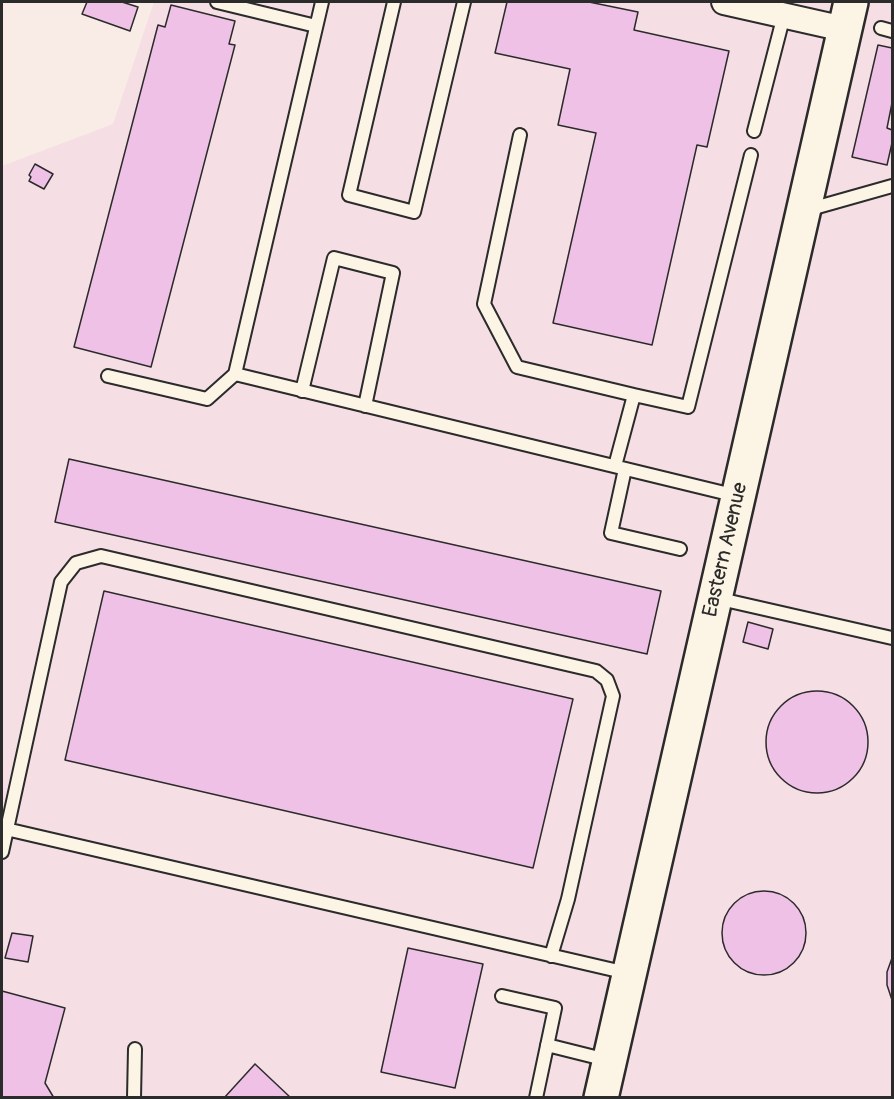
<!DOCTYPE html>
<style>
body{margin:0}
#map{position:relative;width:894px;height:1099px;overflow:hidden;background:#f9ebe5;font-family:Pangolin,sans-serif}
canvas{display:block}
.frame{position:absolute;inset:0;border:3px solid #2b2b2b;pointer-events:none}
</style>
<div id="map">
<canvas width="894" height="1099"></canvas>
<div class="frame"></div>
</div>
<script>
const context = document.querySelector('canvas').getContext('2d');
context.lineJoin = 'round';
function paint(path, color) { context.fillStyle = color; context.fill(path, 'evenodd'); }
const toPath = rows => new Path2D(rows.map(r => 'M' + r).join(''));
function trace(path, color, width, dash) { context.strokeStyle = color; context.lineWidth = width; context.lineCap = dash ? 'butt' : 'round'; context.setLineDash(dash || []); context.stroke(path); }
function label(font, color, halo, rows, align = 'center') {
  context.font = font + ' Pangolin,sans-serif'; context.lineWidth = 4.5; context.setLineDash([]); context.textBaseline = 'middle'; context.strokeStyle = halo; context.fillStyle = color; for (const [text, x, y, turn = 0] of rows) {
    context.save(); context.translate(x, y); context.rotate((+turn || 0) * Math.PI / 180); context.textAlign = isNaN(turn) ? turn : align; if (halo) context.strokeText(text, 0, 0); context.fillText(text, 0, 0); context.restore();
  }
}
paint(toPath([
 [154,2,892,2,892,1097,2,1098,2,166,113,124]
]), '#f6dee5');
const building = toPath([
 [87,2,122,2,138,7,130,31,82,14,87,2],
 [507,2,589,2,638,12,634,30,729,51,707,147,697,145,652,345,553,323,596,133,558,125,570,69,495,53,507,2],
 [171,5,235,21,229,44,235,45,151,367,74,347,158,25,165,27,171,5],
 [878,45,892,48,892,103,887,128,892,130,892,143,887,165,852,157,878,45],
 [35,164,53,174,44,189,29,181,31,177,29,175,35,164],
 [69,459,661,591,647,654,55,522,69,459],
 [104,591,573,699,533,868,65,760,104,591],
 [748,622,773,629,768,649,743,642,748,622],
 '766 742a51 51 0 1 1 102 0a51 51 0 1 1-102 0Z',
 '722 933a42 42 0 1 1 84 0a42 42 0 1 1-84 0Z',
 [12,933,33,936,28,962,5,958,12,933],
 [408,948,483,964,455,1088,381,1072,408,948],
 [892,958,892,1000,887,985,887,972,892,958],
 [2,991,65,1008,45,1083,54,1098,2,1098,2,991],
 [255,1064,291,1098,224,1098,255,1064]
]);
paint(building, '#efc1e6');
trace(building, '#2b2b2b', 1.5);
const lane = toPath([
 [217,2,316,26],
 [322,2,235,374,737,496],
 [394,2,349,195,414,212,464,2],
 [881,28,892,31],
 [754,131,784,15],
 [520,135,484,304,517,367,634,395],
 [807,210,892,186],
 [108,376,207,399,235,374],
 [302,391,334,258,393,273,365,406],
 [615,466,634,395,688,407,751,155],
 [625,469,611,533,680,549],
 [716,598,892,638],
 [6,829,627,973],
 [2,852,61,582,76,563,101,556,596,671,607,680,613,696,568,899,551,956],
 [502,996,555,1008,536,1098],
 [547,1045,607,1060],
 [134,1098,135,1049]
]);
const street = toPath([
 [724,2,844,29]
]);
const secondary = toPath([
 [601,1098,851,2]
]);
trace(lane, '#2b2b2b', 16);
trace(street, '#2b2b2b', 28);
trace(secondary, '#2b2b2b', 38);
trace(lane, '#fcf5e5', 12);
trace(street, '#fcf5e5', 24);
trace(secondary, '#fcf5e5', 33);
label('21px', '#2b2b2b', '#fcf5e5', [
 ["Eastern Avenue",726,550,-77]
]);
</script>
